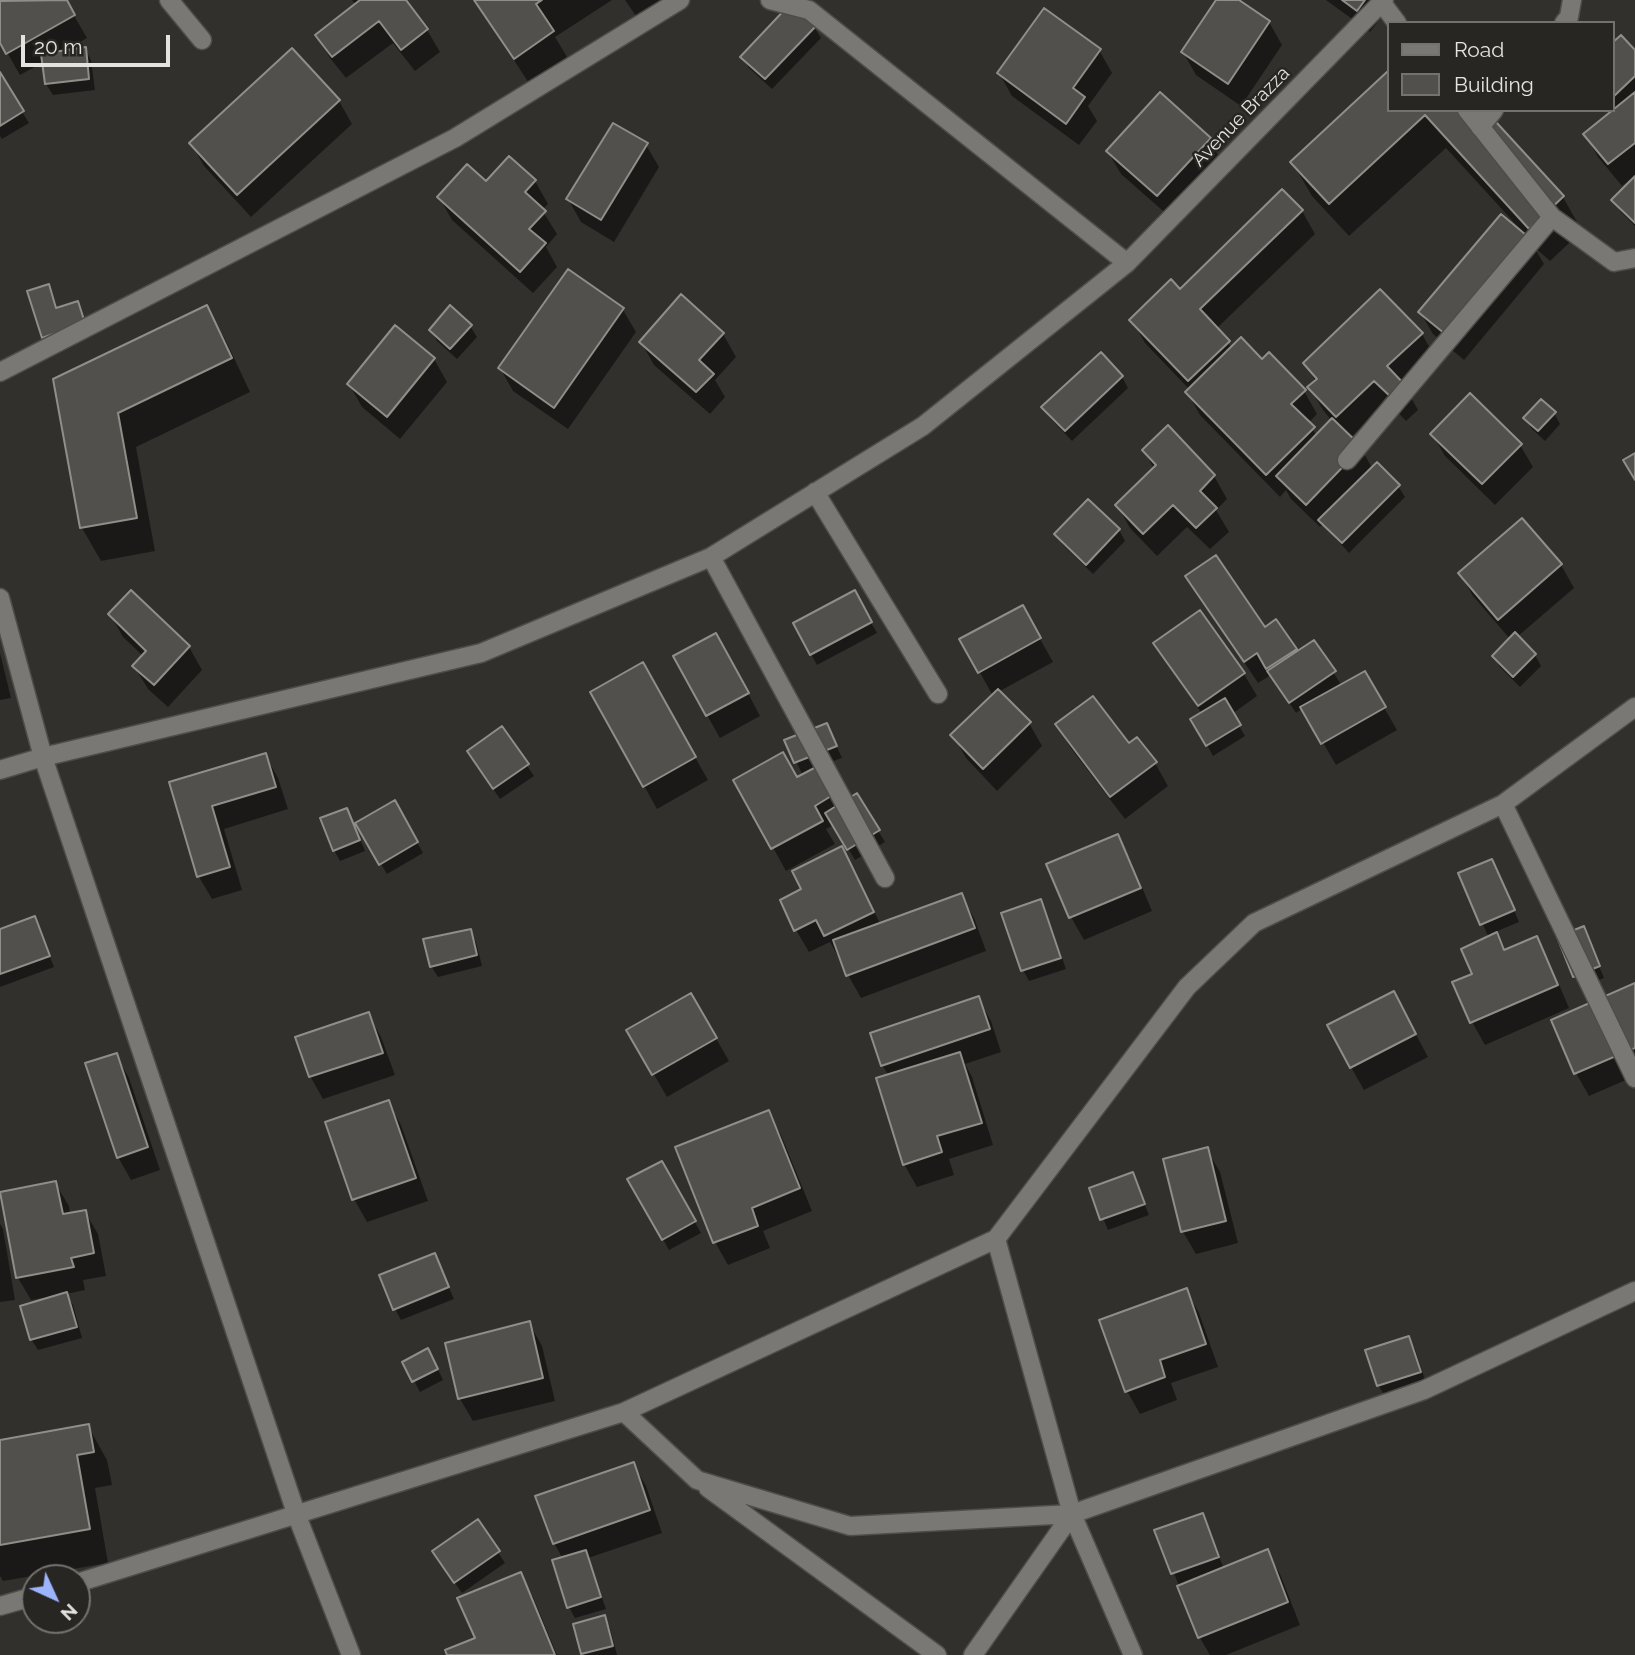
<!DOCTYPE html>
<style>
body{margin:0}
#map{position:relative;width:1635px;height:1655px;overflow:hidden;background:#31302c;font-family:Raleway,sans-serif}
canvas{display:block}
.legend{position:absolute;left:1387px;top:21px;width:228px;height:91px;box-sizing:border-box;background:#272622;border:2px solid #73726e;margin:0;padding:9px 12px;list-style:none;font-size:21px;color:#e4e3e0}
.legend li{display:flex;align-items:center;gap:14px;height:35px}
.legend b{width:35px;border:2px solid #73726e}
.north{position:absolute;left:21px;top:1564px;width:70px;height:70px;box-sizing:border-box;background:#272622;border:2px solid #73726e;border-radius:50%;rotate:135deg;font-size:19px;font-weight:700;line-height:28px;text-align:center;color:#e4e3e0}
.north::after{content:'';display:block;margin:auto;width:24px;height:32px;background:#9cb4fd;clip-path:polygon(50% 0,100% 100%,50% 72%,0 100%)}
.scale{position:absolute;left:21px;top:35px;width:149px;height:32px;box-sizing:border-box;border:4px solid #e4e3e0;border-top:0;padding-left:9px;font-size:21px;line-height:24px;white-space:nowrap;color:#e4e3e0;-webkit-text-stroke:5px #272622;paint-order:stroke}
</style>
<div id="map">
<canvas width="1635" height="1655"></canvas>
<ul class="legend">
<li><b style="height:9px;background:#7a7874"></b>Road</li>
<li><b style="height:19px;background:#52504c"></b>Building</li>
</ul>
<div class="north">N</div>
<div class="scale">20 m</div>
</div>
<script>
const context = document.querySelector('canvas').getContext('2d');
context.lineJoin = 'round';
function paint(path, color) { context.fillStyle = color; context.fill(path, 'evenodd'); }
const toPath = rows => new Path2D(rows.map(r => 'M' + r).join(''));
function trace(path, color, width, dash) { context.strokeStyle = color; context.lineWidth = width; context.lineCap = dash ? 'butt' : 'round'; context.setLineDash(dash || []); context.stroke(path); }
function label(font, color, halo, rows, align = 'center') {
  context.font = font + ' Raleway,sans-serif'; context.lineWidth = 5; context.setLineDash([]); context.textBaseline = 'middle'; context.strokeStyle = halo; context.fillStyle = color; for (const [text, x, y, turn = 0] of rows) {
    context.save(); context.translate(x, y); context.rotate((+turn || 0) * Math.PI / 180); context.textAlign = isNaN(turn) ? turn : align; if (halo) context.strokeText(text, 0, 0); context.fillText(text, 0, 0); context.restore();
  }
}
paint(toPath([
 [5,0,65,0,87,38,62,52,85,49,91,60,95,90,53,95,46,84,44,62,20,75,0,40,0,3],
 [352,0,404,0,427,30,440,52,415,71,393,43,346,78,330,58,317,36,356,5],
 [475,0,612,0,555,37,572,65,534,91],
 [625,0,672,0,640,22],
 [1218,0,1236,0,1269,22,1282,45,1241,106,1196,75,1183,52],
 [1326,0,1394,0,1370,32],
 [814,27,821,38,772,89,749,68,742,57],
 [1612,45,1635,53,1635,226,1620,211,1614,200,1633,180,1632,178,1622,186,1598,157,1585,134,1615,111,1612,108],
 [292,50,339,101,352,124,251,217,204,166,191,143],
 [1099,50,1112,73,1088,106,1097,121,1079,145,1012,96,999,73],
 [1388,74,1388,110,1483,110,1563,197,1582,231,1550,261,1534,247,1544,264,1464,360,1433,334,1420,312,1521,230,1446,148,1349,236,1312,196,1292,162],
 [0,76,29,123,2,139,0,136],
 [1209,139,1222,162,1171,218,1121,174,1108,152],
 [646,145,659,167,614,242,581,222,568,199],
 [535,181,548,204,542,210,557,234,546,247,557,267,533,293,452,220,439,197,486,184],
 [1302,211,1315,234,1216,329,1232,348,1261,362,1304,391,1317,414,1308,423,1317,436,1332,421,1323,410,1310,388,1316,382,1305,363,1422,334,1435,357,1405,387,1418,410,1406,421,1388,402,1350,438,1361,448,1372,468,1398,486,1405,497,1349,553,1323,524,1320,527,1291,499,1286,490,1280,497,1200,415,1187,392,1190,390,1145,343,1132,320,1180,291],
 [48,286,58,309,77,304,90,335,50,348,43,337],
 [206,307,226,341,250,392,136,447,155,551,101,561,82,528,55,380],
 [623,310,636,332,568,429,513,391,500,368],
 [470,326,477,337,457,359,437,341,431,330],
 [723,334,736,357,715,380,725,397,710,414,654,365,641,342],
 [434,359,447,382,400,439,362,407,349,384],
 [1122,377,1128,388,1072,441,1050,418,1044,407],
 [1554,413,1560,424,1545,441,1532,429,1525,418],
 [1432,434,1520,445,1533,467,1495,505,1445,456],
 [1144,450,1214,476,1227,499,1216,510,1229,532,1210,549,1187,527,1157,556,1130,528,1117,505,1154,469],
 [1521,520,1561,565,1574,588,1517,637,1535,655,1541,666,1520,687,1500,667,1494,656,1510,639,1473,596,1460,574],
 [1119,530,1125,541,1093,574,1063,545,1057,534],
 [1187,576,1264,629,1275,622,1297,654,1314,642,1342,686,1364,673,1397,730,1336,765,1303,708,1296,713,1271,675,1258,683],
 [854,593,877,633,817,665,811,654],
 [1022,607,1053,662,998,692,1029,723,1042,746,997,791,966,758,953,735,993,696,962,640],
 [110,614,189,647,202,670,168,707,148,689,134,666,143,656,123,637],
 [1155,643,1244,674,1257,696,1232,714,1245,736,1213,756,1193,719,1202,714],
 [0,653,11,698,0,700],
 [729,657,760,716,720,738,707,715],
 [642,664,708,780,657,809,592,693],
 [827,725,842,758,819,766,841,805,857,796,885,842,855,860,834,825,826,829,835,844,786,871,736,781,797,779,803,776,787,741],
 [1057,725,1128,746,1137,739,1155,763,1168,786,1125,819,1070,747],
 [502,729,534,776,500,799,475,762],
 [265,755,278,778,288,809,224,829,242,890,212,899,199,877,171,783],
 [394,802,423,853,387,874,357,824],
 [352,821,365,851,340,861,334,850],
 [1117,836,1130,859,1152,911,1084,940,1071,917,1049,865],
 [841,848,881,925,961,895,974,918,986,951,861,998,848,975,841,957,839,958,830,942,809,952,796,930,803,890],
 [1498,872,1519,922,1495,932,1506,951,1536,938,1549,961,1569,1008,1485,1045,1472,1022,1474,975,1489,938,1460,874],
 [1040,901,1046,912,1066,969,1029,981,1023,970],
 [34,918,54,967,0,987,0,931],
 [1583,929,1604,978,1581,987,1575,976],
 [470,931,476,942,482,966,438,977,431,966],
 [1635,985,1635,1076,1589,1096,1576,1073],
 [691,995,729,1061,667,1097,629,1031],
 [978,998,991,1021,1001,1052,965,1064,972,1077,993,1145,949,1159,954,1175,917,1187,904,1164,889,1076,882,1065],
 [368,1014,381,1037,395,1075,323,1099,310,1076],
 [1406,1016,1428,1057,1364,1090,1351,1067],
 [116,1055,129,1078,160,1170,131,1180,118,1157],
 [388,1102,401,1125,428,1201,367,1222,354,1199,327,1124],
 [768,1112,781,1135,812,1211,763,1231,770,1248,728,1265,715,1242],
 [1207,1150,1220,1172,1238,1243,1196,1254,1183,1232,1165,1160],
 [662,1163,701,1233,669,1250,630,1180],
 [1132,1174,1149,1215,1108,1230,1091,1189],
 [55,1183,69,1206,70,1215,85,1212,98,1234,106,1276,83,1280,85,1290,66,1294,73,1305,82,1338,38,1350,31,1339,44,1301,43,1298,31,1300,18,1278,1,1194],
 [0,1224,3,1229,15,1300,0,1302],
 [434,1255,454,1299,401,1320,395,1309],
 [1186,1290,1199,1313,1218,1367,1171,1383,1177,1400,1140,1414,1127,1391,1102,1321],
 [529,1323,542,1346,555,1401,473,1421,460,1399,447,1344],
 [1409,1338,1415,1349,1426,1383,1385,1396,1378,1385],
 [434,1361,443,1380,420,1392,405,1363],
 [88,1426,107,1460,112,1485,95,1488,108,1563,3,1581,0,1576,0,1442],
 [633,1464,646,1486,662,1533,588,1558,606,1609,575,1618,569,1607,563,1559,554,1543],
 [1202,1515,1224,1569,1267,1552,1280,1574,1300,1625,1226,1655,1210,1655,1200,1638,1157,1531],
 [477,1521,505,1563,462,1593,440,1562],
 [520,1574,533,1597,557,1655,449,1655,477,1639],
 [604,1617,610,1628,617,1655,584,1655,583,1653]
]), '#0007');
const building = toPath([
 [67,0,75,15,6,54,0,43,0,1,67,0],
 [360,0,406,0,428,29,401,50,379,21,332,57,315,35,360,0],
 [474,0,542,0,536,4,554,31,514,59,474,0],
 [1216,0,1239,0,1270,21,1228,84,1181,52,1216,0],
 [1342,0,1365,0,1357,11,1342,0],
 [791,3,816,26,765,79,740,57,791,3],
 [1044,8,1101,49,1073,88,1085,97,1066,124,997,73,1044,8],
 [1621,35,1635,50,1635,76,1612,98,1612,43,1621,35],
 [86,47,89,79,45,84,41,54,86,47],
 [292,48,340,100,237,195,189,143,292,48],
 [1388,71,1388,110,1485,110,1564,196,1529,229,1425,115,1329,204,1290,162,1388,71],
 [0,72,24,111,0,126,0,72],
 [1160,92,1211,138,1157,196,1106,151,1160,92],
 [1635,92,1635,143,1608,164,1583,134,1635,92],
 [613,123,648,143,601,220,566,199,613,123],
 [509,156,536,180,525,192,546,211,529,229,546,243,520,272,437,197,467,164,486,181,509,156],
 [1635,176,1635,223,1611,200,1635,176],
 [1282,189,1303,210,1200,309,1230,341,1188,381,1129,320,1171,279,1180,289,1282,189],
 [1501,214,1532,240,1450,338,1418,312,1501,214],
 [568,269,624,308,554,408,498,368,568,269],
 [49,284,56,308,78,301,85,323,42,338,27,291,49,284],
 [1380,289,1423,333,1387,366,1406,386,1393,399,1374,381,1336,417,1307,387,1317,379,1303,363,1380,289],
 [681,294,724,333,699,360,714,374,696,392,639,342,681,294],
 [207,305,232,358,118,413,137,518,80,528,53,379,207,305],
 [450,305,472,325,450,349,429,330,450,305],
 [395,325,435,358,387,417,347,384,395,325],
 [1241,337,1262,359,1269,352,1306,390,1291,404,1315,427,1266,475,1185,392,1241,337],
 [1101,352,1123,376,1065,431,1041,407,1101,352],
 [1470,393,1522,444,1482,484,1430,434,1470,393],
 [1541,399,1556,412,1538,431,1523,418,1541,399],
 [1332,418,1362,447,1306,505,1276,476,1332,418],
 [1168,425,1215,475,1200,491,1217,508,1196,528,1173,505,1143,534,1115,505,1156,465,1142,450,1168,425],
 [1635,453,1635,480,1623,460,1635,453],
 [1377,462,1400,485,1342,543,1318,520,1377,462],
 [1088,499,1120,529,1086,565,1054,534,1088,499],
 [1522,518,1562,564,1498,620,1458,573,1522,518],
 [1216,555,1265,627,1276,619,1297,649,1266,669,1257,653,1244,662,1185,576,1216,555],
 [131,590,190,646,154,685,132,666,146,651,108,614,131,590],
 [855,590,872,622,810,655,793,623,855,590],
 [1023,605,1041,638,978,673,959,639,1023,605],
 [1200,610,1245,673,1198,706,1153,643,1200,610],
 [1515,632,1536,654,1513,677,1492,656,1515,632],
 [716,633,749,693,706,716,673,656,716,633],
 [1314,640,1336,671,1289,703,1267,671,1314,640],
 [643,662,696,757,643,787,590,692,643,662],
 [1365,671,1386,707,1321,744,1300,707,1365,671],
 [998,689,1031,722,983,769,950,735,998,689],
 [1093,696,1129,743,1137,737,1157,762,1110,797,1055,724,1093,696],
 [1225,698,1241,725,1206,746,1190,719,1225,698],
 [827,723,837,746,794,763,784,740,827,723],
 [502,726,529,764,493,789,467,751,502,726],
 [783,752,797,777,820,765,836,793,815,806,823,821,771,849,733,780,783,752],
 [266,753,276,787,212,806,230,867,197,877,169,782,266,753],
 [857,793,880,830,847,850,825,813,857,793],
 [395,800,418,842,379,865,355,823,395,800],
 [347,808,360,840,333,851,320,818,347,808],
 [1118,834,1141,888,1069,918,1046,864,1118,834],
 [842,846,874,912,824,936,816,920,794,931,780,900,801,889,792,871,842,846],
 [1492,859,1515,910,1480,925,1458,873,1492,859],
 [962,893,975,928,846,976,833,940,962,893],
 [1041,899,1061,958,1021,971,1001,913,1041,899],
 [35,916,50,956,0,974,0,929,35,916],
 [1584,926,1600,966,1573,977,1557,937,1584,926],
 [471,929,477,955,430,967,423,939,471,929],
 [1497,932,1504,950,1537,936,1558,985,1470,1023,1452,982,1472,974,1461,949,1497,932],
 [1635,983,1635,1048,1574,1074,1551,1020,1635,983],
 [1394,991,1416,1034,1350,1068,1327,1025,1394,991],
 [691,993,717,1038,652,1075,626,1030,691,993],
 [979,996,990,1029,881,1066,870,1033,979,996],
 [369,1012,383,1053,309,1077,295,1037,369,1012],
 [960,1052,982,1123,937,1136,942,1152,903,1165,876,1078,960,1052],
 [117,1053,148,1147,117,1158,85,1063,117,1053],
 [389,1100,416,1178,352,1200,325,1122,389,1100],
 [769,1110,800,1188,752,1208,758,1226,713,1243,675,1147,769,1110],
 [1208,1147,1226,1221,1181,1232,1163,1159,1208,1147],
 [662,1161,696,1221,662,1240,627,1179,662,1161],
 [1133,1172,1145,1204,1100,1220,1089,1188,1133,1172],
 [56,1181,63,1214,86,1210,94,1253,71,1258,74,1267,16,1278,0,1192,56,1181],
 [435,1253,449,1287,393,1310,379,1275,435,1253],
 [1187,1288,1206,1344,1160,1360,1165,1377,1125,1392,1099,1320,1187,1288],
 [67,1292,77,1327,30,1340,20,1306,67,1292],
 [530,1321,543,1378,458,1399,445,1343,530,1321],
 [1409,1336,1421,1372,1377,1386,1365,1350,1409,1336],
 [428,1348,438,1369,412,1382,402,1362,428,1348],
 [89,1424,94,1452,77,1455,90,1529,0,1545,0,1440,89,1424],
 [634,1462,650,1510,553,1544,535,1496,634,1462],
 [1203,1513,1219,1557,1171,1574,1154,1530,1203,1513],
 [478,1519,500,1551,454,1583,432,1551,478,1519],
 [1268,1549,1288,1602,1198,1638,1177,1586,1268,1549],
 [586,1550,601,1597,567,1608,552,1560,586,1550],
 [521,1572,555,1655,447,1655,445,1650,475,1638,457,1598,521,1572],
 [605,1615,613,1646,581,1654,573,1624,605,1615]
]);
paint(building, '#52504c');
trace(building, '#8f8e89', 2);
const minor = toPath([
 [169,0,202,40],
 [770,0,809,10,1127,263],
 [1382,3,1397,23],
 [1564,23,1569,17,1572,0],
 [1467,110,1552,217,1614,262,1635,258],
 [1480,127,1494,110],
 [0,372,455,138,680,0],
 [1347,460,1552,217],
 [815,492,938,694],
 [711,557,885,878],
 [0,598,43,757,297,1516,351,1655],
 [0,770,43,757,481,653,711,557,923,426,1127,263,1384,0],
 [1503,804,1635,1078],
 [996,1239,1072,1514,1133,1655],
 [624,1412,697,1480,850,1526,1072,1514,1424,1390,1635,1291],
 [708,1488,937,1655],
 [77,1583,624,1412,996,1239,1187,987,1254,923,1503,804,1635,707],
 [0,1606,35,1596],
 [973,1655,1072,1514]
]);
trace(minor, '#4e4d49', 21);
trace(minor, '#7a7874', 18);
label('19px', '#e4e3e0', '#272622', [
 ["Avenue Brazza",1241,117,-46]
]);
</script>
